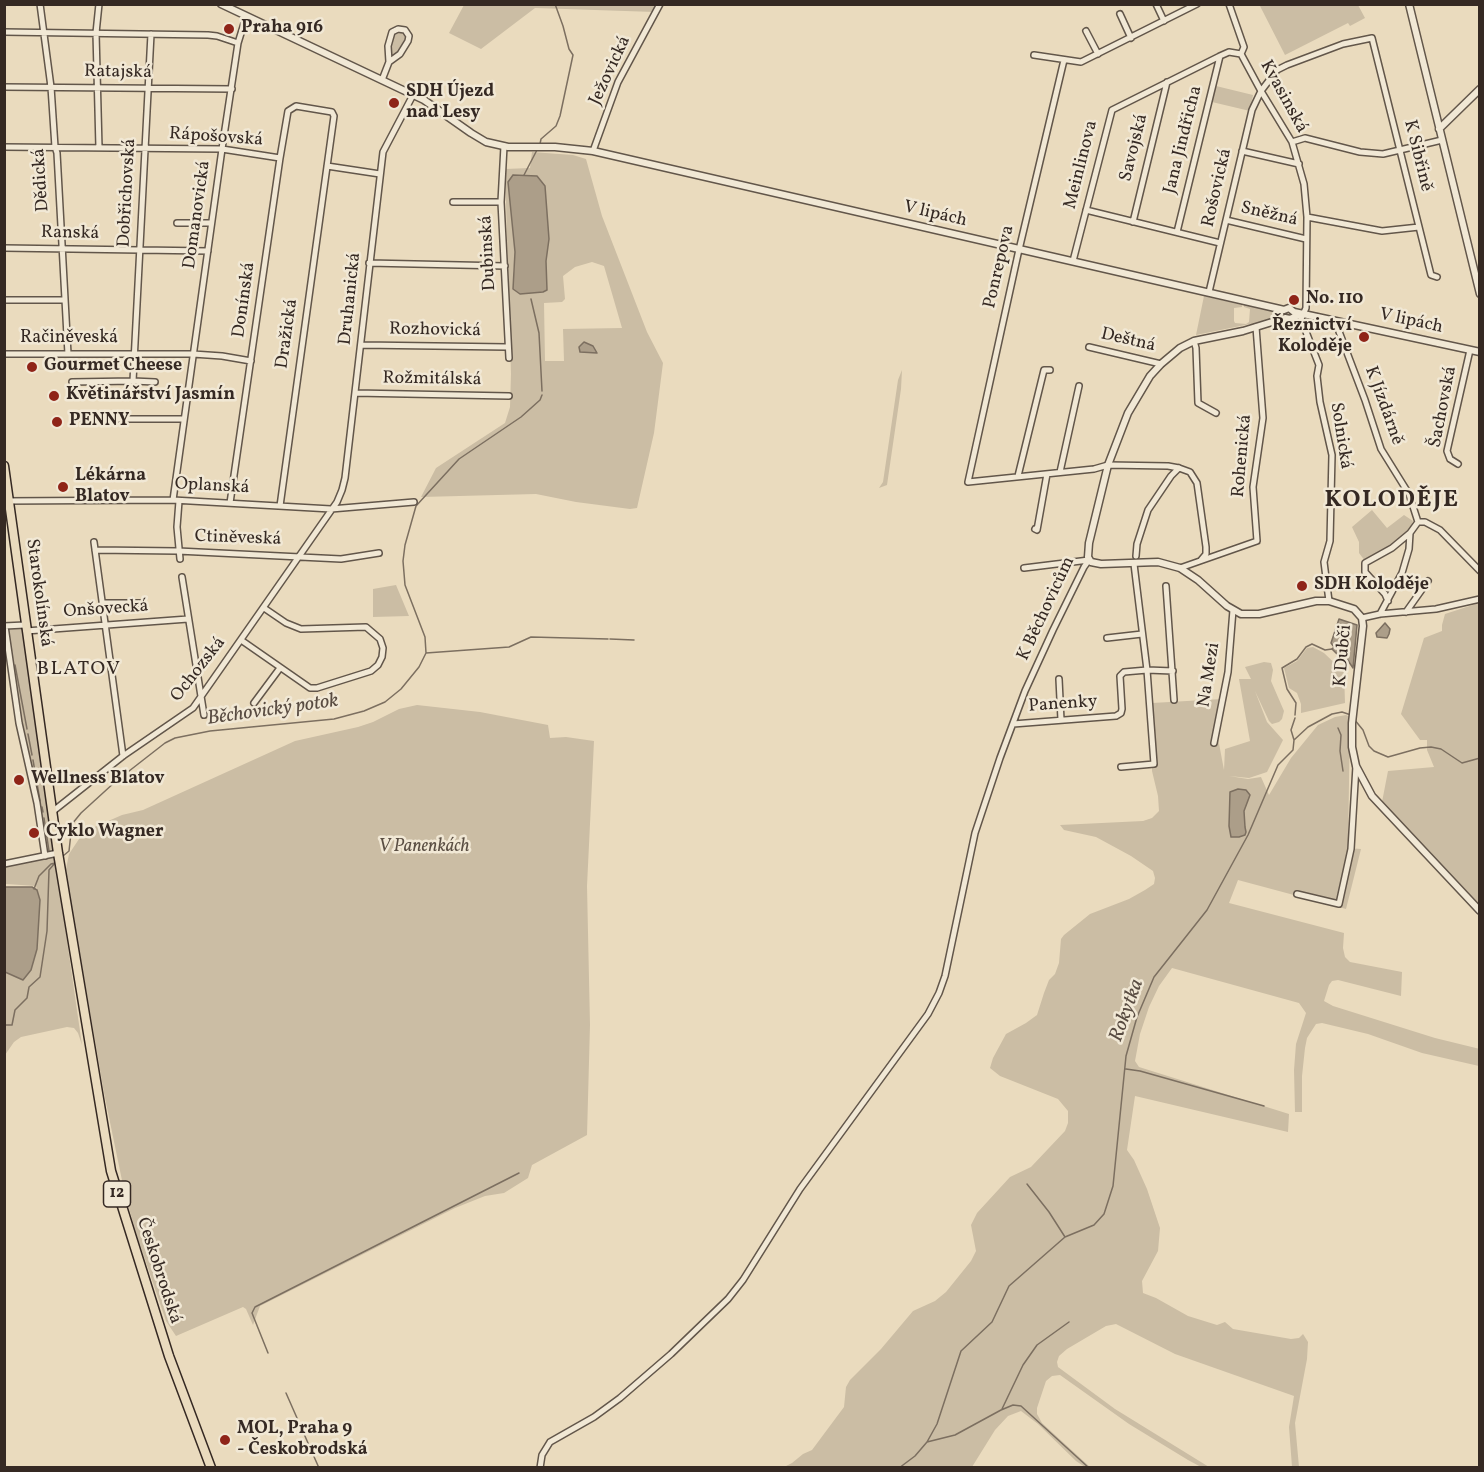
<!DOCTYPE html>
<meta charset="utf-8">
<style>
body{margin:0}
#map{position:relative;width:1484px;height:1472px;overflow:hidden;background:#eadbbe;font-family:Vollkorn,serif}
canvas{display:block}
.frame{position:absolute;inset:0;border:6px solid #352923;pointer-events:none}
</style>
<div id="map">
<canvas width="1484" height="1472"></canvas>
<div class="frame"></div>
</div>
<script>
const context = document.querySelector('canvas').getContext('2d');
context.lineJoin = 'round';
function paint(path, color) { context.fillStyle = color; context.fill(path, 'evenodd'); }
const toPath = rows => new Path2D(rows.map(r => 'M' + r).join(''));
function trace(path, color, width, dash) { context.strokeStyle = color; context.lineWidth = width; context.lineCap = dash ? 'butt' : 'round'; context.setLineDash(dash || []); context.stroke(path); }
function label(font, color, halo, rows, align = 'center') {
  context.font = font + ' Vollkorn,serif'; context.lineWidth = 5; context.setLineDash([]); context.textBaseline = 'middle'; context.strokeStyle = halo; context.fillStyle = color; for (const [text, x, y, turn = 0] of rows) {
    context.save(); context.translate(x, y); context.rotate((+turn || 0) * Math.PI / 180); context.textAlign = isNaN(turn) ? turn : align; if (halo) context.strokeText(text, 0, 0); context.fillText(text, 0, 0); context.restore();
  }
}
paint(toPath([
 [464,5,659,5,655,12,535,8,481,49,449,33],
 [1263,5,1358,5,1365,18,1350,26,1348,23,1285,55,1260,6],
 [401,30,407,35,407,39,397,54,392,57,389,50,393,34],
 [1216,86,1253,95,1250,111,1212,102],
 [532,152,573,155,586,159,602,216,647,332,663,363,654,433,637,508,630,509,576,502,536,494,421,497,436,468,505,423,510,407,511,374,505,169,530,168],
 [513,175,537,176,545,186,549,239,546,261,547,290,513,277,515,253,508,182],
 [592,262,604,266,622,328,563,329,564,361,545,361,544,303,562,302,565,299,563,276,575,267],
 [1204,296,1242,305,1242,307,1234,308,1234,321,1235,323,1246,324,1249,322,1250,309,1244,307,1244,304,1282,313,1281,316,1250,326,1250,324,1196,335],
 [902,370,901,389,887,485,879,488,883,482,898,380],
 [1372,510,1387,528,1404,515,1413,521,1410,529,1399,540,1365,561,1359,553,1359,542,1352,527],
 [396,585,409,616,373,617,373,589],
 [1479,603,1479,904,1382,802,1388,771,1434,767,1427,750,1427,740,1420,740,1401,714,1424,638,1442,631,1442,625,1445,614],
 [25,625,58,853,45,856,17,710,5,626],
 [1313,647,1324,653,1344,672,1345,703,1301,713,1301,704,1297,693,1289,688,1284,668,1297,661,1307,648],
 [1264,662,1271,663,1273,670,1271,681,1284,711,1282,719,1279,722,1272,724,1269,721,1255,691,1267,722,1283,740,1267,772,1249,778,1229,776,1248,779,1261,777,1269,795,1291,758,1318,725,1335,717,1346,715,1350,717,1348,848,1361,849,1346,909,1238,880,1229,903,1344,933,1343,948,1345,957,1350,962,1402,972,1401,996,1338,980,1332,981,1329,985,1324,1001,1333,1006,1435,1038,1480,1049,1479,1066,1422,1053,1368,1034,1322,1023,1316,1024,1307,1038,1305,1048,1302,1076,1302,1112,1295,1112,1294,1070,1296,1044,1306,1013,1299,1003,1172,968,1159,986,1149,1007,1140,1034,1135,1061,1139,1067,1289,1114,1288,1132,1135,1096,1127,1150,1134,1160,1147,1189,1160,1228,1158,1251,1142,1281,1143,1293,1156,1298,1188,1316,1217,1325,1225,1322,1233,1329,1291,1339,1299,1338,1303,1334,1308,1342,1307,1359,1295,1423,1299,1467,1292,1467,1289,1427,1294,1396,1175,1354,1116,1324,1106,1326,1067,1349,1059,1356,1057,1362,1058,1367,1115,1409,1209,1467,1201,1467,1188,1460,1129,1424,1060,1375,1052,1376,1046,1381,1037,1408,1037,1414,1042,1423,1090,1467,1085,1467,1076,1461,1038,1424,1021,1411,1008,1416,995,1430,972,1467,782,1468,792,1463,803,1454,812,1450,844,1407,846,1387,850,1380,881,1349,913,1311,935,1301,946,1292,971,1261,976,1251,971,1225,977,1213,1010,1177,1031,1167,1065,1131,1068,1123,1068,1111,1058,1099,1000,1076,990,1068,993,1058,1006,1034,1026,1023,1037,1015,1044,993,1049,980,1055,974,1059,963,1061,939,1064,935,1090,914,1129,899,1145,890,1154,884,1155,878,1153,871,1131,856,1096,837,1064,830,1060,825,1143,821,1152,818,1159,811,1158,796,1152,771,1152,703,1222,699,1217,733,1224,770,1225,749,1250,741,1239,679,1251,679,1245,667],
 [1238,789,1249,795,1244,811,1244,827],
 [417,705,480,712,548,725,550,738,566,737,594,741,587,886,590,1025,587,1135,532,1165,528,1178,504,1193,485,1196,455,1208,260,1306,253,1325,246,1309,243,1307,176,1336,166,1321,138,1239,125,1195,104,1093,69,890,66,869,69,854,81,836,90,829,122,815,143,810,295,741,358,727,373,722,399,709],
 [55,857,82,1045,78,1033,74,1028,67,1027,21,1037,14,1042,5,1055,4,972,23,980,31,970,37,949,40,901,36,886,6,884,5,865]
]), '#cbbda4');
const water = toPath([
 [513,175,537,176,545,186,549,239,546,261,547,290,543,292,520,294,513,289,515,252,508,182,513,175],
 [584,342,593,346,597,353,580,352,579,347,584,342],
 [1339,619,1357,625,1353,668,1347,659,1340,657,1332,649,1334,647,1331,643,1339,619],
 [1385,623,1390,629,1389,634,1387,638,1377,637,1376,633,1385,623],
 [1238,789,1246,790,1250,795,1244,811,1245,827,1246,832,1245,835,1239,837,1231,837,1229,826,1230,792,1238,789],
 [5,887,32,887,37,890,40,900,37,949,31,970,23,980,5,972,5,887]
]);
paint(water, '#ac9e89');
trace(water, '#7c6f60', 1.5);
trace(toPath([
 [540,144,541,139,556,126,560,116,573,55,569,49,563,26,555,4],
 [524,175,538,148],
 [531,299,539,333,542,391],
 [610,639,634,640],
 [426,653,509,647,531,637,608,639],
 [15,665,27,729],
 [1295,715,1296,703,1287,689,1282,668,1297,659,1306,647,1312,644,1325,650,1332,649],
 [1354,719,1363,730,1369,746,1374,751,1388,757,1420,748,1431,747,1441,749,1462,763,1480,758],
 [1338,728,1341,735,1340,751,1343,771],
 [28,734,32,755],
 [1294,740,1291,730,1295,718],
 [33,760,40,801],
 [42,807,43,812],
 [44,818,49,851],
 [63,856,69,851,72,824,81,813,115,782,165,743,175,738,210,731,334,719,364,711,385,702,401,689,419,667,426,653,425,637,405,585,403,561,405,545,416,506,459,459,521,417,540,400,542,395],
 [34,889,39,876,51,864,55,863],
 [4,1025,12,1025,15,1010,27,998,29,987,40,977,47,931,49,870,55,863],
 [1126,1069,1140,1071,1264,1106],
 [1027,1184,1049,1212,1065,1237],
 [268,1353,252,1313,255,1307,519,1173],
 [286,1393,319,1468],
 [1002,1409,1023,1365,1037,1345,1069,1322],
 [927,1442,955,1435,1001,1410,1013,1405,1021,1406,1089,1468],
 [899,1468,915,1456,927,1442,937,1424,961,1351,992,1322,1009,1286,1065,1237,1094,1225,1104,1214,1113,1186,1126,1056,1137,1017,1154,977,1207,910,1248,835,1278,765,1293,750,1294,740,1308,727,1332,714,1342,712,1351,715]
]), '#7c6f60', 1.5);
const minor = toPath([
 [40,4,51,87,55,147,57,153,68,354],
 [99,4,96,33,99,148],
 [1156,4,1164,21],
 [1229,4,1244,47,1241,54,1261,91,1292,142,1304,184,1307,217,1306,308,1301,319,1319,365,1317,376,1320,402,1332,455,1330,541,1324,562,1329,601],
 [1120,14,1131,38],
 [1086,31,1098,54],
 [4,32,208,35,217,36,238,43],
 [151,34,133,381,155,382],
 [1034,55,1081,62,1197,4],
 [1064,60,1018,254,968,482,1094,469,1108,465,1168,466,1179,468,1190,472,1197,483,1206,547,1206,554,1201,560],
 [382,80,389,62,388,46,392,32,398,29,405,30,409,36,408,41,400,54,389,62],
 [4,87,232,89],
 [1292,142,1305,138,1360,152,1383,154,1442,140],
 [504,146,501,202,509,358],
 [4,147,222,149,280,158],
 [593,151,618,82,660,4],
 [1242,151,1299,164],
 [327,166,380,174],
 [453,202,501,202],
 [1086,210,1220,243],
 [1307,217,1382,231,1419,227],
 [1226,220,1306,239],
 [1133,222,1167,82],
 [177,223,211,223],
 [1177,232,1220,56],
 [4,248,208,251],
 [1073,261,1112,110,1220,56,1229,52,1241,54],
 [369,263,505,266],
 [1209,292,1252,110,1261,91,1277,70,1287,65,1343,44,1372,38,1431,275,1437,277],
 [4,300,64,300],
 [1335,321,1365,400,1381,449,1409,494,1418,522],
 [1194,341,1196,348,1198,403,1216,413],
 [362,345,507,347],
 [1089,347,1161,364],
 [4,354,193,354,222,356,251,361],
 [72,382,133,381],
 [355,393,509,396],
 [83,419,184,419],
 [1458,464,1450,459,1447,451,1470,350],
 [1060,472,1079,386],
 [1018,476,1044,370,1050,370],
 [173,500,222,149,238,43,246,17],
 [4,501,173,500,331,509,414,502],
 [179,501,177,527,180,559],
 [230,503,280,158,288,111,296,106,332,112,334,116,280,506],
 [1418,522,1425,522,1440,530,1480,571],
 [1035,529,1037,530,1047,474],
 [94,542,123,756],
 [95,550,178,551,341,559,379,553],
 [1136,556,1137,544,1148,510,1171,476,1179,468],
 [1134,564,1147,670,1173,671],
 [1024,568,1089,560],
 [1180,568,1257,541,1253,487,1263,418,1256,327],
 [182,577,204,715],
 [1166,586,1174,700],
 [1388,601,1385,594,1365,572,1365,563,1392,548,1410,533],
 [103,603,142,603],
 [1406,612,1428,581],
 [1380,614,1402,573,1409,549,1410,533,1418,522],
 [1362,618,1380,614,1436,609,1480,599],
 [4,626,25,625],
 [5,626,19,723,37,803,45,856],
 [26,631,188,619],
 [1107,638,1142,634],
 [241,640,310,688,317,688,371,671,378,665,382,657,383,648,380,639,366,627,301,629,286,623,264,608],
 [1059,679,1061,720],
 [254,703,280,668],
 [1013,724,1116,716,1121,713,1122,709,1120,676,1124,672,1147,670,1154,764,1121,767],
 [1214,743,1228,672,1233,610],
 [52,812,123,756,193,708,337,502,342,490,345,478,383,152,413,95],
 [4,864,58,853],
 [1297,894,1339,904,1351,849,1356,766],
 [540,1468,542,1455,550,1442,594,1417,620,1398,671,1354,728,1299,743,1280,800,1189,928,1014,939,993,945,976,975,833,1000,758,1025,691,1053,630,1084,567,1089,560]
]);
const tertiary = toPath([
 [221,4,424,100,471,133,486,142,508,147,555,147,593,151,1284,310,1289,308,1294,312,1480,352],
 [1409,4,1480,294],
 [1439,129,1480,89],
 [1301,314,1290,319,1285,318,1243,331,1194,341,1180,348,1161,364,1150,376,1128,413,1108,465,1089,543,1088,557,1091,562,1101,564,1158,562,1180,568,1198,580,1227,606,1241,614,1259,614,1316,601,1329,601,1354,609,1362,618,1363,626,1352,723,1352,747,1356,766,1372,796,1480,911]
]);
const primary = toPath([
 [4,466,58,853,111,1171,169,1356,211,1468]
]);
trace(minor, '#62564a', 8);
trace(tertiary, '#62564a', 9);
trace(primary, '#352923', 11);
trace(minor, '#f1e8d5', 5);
trace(tertiary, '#f1e8d5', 6);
trace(primary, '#eadbbe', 8);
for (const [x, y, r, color] of [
 [229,29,6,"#8f2418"],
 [394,103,6,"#8f2418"],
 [1294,300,6,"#8f2418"],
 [1364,337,6,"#8f2418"],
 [32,367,6,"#8f2418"],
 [54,396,6,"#8f2418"],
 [57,422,6,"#8f2418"],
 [63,487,6,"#8f2418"],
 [1302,586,6,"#8f2418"],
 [19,780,6,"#8f2418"],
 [34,833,6,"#8f2418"],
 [225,1440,6,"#8f2418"]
]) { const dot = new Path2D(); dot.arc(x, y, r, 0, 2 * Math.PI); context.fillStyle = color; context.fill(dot); trace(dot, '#f1e8d5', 2); }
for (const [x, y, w] of [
 [117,1194,27]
]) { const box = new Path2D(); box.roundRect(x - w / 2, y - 13, w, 26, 4.5); context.fillStyle = '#f1e8d5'; context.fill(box); trace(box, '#352923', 1.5); }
label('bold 16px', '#352923', null, [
 ["12",117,1194]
]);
label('bold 18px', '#352923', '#f1e8d5', [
 ["Praha 916",241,29],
 ["SDH Újezd",406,93],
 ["nad Lesy",406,114],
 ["No. 110",1306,300],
 ["Řeznictví",1352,327,"right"],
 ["Koloděje",1352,348,"right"],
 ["Gourmet Cheese",44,367],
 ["Květinářství Jasmín",66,396],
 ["PENNY",69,422],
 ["Lékárna",75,477],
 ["Blatov",75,498],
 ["SDH Koloděje",1314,586],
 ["Wellness Blatov",31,780],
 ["Cyklo Wagner",46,833],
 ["MOL, Praha 9",237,1430],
 ["- Českobrodská",237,1451]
], 'left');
label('18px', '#352923', '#f1e8d5', [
 ["Ježovická",611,71,-65],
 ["Ratajská",118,73,1],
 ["Kvasinská",1283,97,61],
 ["Rápošovská",216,138,4],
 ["Jana Jindřicha",1184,140,-76],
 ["Savojská",1135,148,-76],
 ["K Sibřině",1417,156,76],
 ["Meinlinova",1082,165,-76],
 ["Dědická",42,180,-94],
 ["Rošovická",1218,188,-77],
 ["Dobřichovská",128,193,-87],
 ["Domanovická",198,215,-82],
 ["V lipách",935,215,13],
 ["Sněžná",1269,215,13],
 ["Ranská",70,234,1],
 ["Dubinská",489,253,-93],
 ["Ponrepova",1000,267,-77],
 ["Druhanická",351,299,-84],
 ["Donínská",245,300,-82],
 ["V lipách",1411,322,12],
 ["Rozhovická",435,331,1],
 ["Dražická",288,334,-82],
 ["Račiněveská",69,339],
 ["Deštná",1128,341,13],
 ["Rožmitálská",432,380,1],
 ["K Jízdárně",1383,406,70],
 ["Šachovská",1444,407,-79],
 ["Solnická",1340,436,81],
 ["Rohenická",1243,456,-85],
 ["Oplanská",212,487,3],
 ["Ctiněveská",238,539,2],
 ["Starokolínská",38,593,82],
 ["K Běchovicům",1047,609,-65],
 ["Onšovecká",106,610,-4],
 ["K Dubči",1344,656,-85],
 ["Ochozská",199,670,-52],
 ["Na Mezi",1210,675,-81],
 ["Panenky",1063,705,-4],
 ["Českobrodská",158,1271,72]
]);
label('italic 18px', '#5a4e43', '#f1e8d5', [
 ["V Panenkách",424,848]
]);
context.letterSpacing = '1.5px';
label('20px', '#352923', '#f1e8d5', [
 ["BLATOV",79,670]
]);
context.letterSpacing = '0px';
label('italic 20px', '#594c42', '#f1e8d5', [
 ["Běchovický potok",273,711,-8],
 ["Rokytka",1128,1011,-70]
]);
context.letterSpacing = '1.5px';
label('bold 24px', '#352923', '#f1e8d5', [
 ["KOLODĚJE",1392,502]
]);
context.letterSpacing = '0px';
</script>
